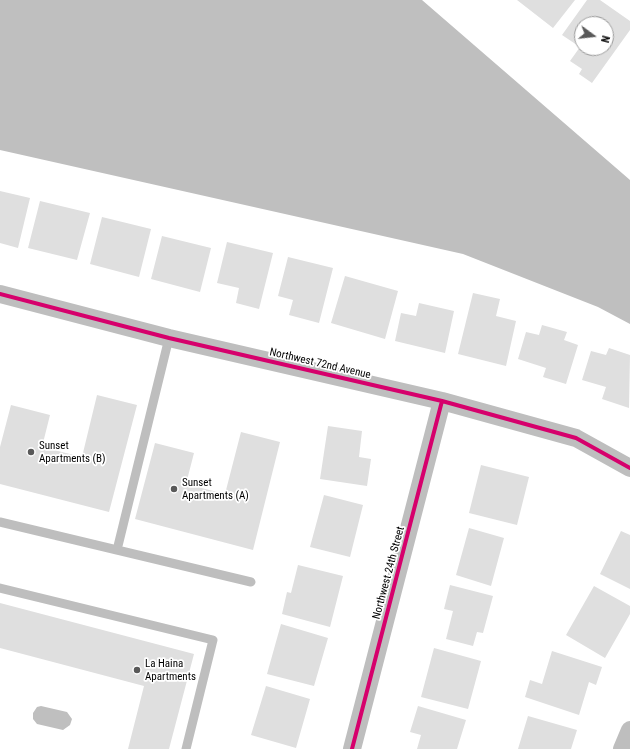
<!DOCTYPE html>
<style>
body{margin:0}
#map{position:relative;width:630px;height:749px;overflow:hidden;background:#fff;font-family:"Roboto Condensed",sans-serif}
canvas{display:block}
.north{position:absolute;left:574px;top:16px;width:40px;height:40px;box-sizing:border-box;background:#fff;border:1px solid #999;border-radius:50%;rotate:105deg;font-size:11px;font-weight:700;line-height:16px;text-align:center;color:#000}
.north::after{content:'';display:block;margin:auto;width:14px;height:18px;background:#595959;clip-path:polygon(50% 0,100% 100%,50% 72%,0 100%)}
</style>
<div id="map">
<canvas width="630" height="749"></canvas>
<div class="north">N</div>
</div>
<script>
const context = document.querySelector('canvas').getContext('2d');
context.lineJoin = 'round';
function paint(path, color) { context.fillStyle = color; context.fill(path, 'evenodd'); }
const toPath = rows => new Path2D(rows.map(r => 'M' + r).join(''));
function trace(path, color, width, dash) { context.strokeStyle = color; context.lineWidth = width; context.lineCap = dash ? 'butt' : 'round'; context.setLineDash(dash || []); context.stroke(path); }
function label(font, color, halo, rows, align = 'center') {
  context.font = font + ' "Roboto Condensed",sans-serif'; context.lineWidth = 3.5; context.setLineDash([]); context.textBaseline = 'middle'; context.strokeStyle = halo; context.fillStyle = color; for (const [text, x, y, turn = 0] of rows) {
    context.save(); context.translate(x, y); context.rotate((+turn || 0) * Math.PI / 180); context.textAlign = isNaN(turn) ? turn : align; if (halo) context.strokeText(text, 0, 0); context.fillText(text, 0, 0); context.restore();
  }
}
paint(toPath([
 [0,0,422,0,630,180,630,324,598,307,463,254,0,150],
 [41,706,67,712,72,719,70,725,63,730,37,724,33,719,33,713,37,707]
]), '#bfbfbf');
paint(toPath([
 [517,0,575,0,553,28],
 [587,0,600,0,630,21,630,30,592,83,579,74,582,69,570,61,580,47,562,35],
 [582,24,606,24,606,48,582,48],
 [0,191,30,198,18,248,0,243],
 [40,201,90,213,77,260,28,248],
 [102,217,151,229,139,277,90,264],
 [162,236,211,248,200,292,151,279],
 [227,242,273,253,259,309,236,303,239,288,217,283],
 [288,257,333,268,319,323,289,315,293,300,278,296],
 [345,276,398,291,385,339,331,323],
 [473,293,500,299,496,316,516,321,506,366,458,354],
 [419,303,454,311,445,353,395,341,401,313,416,316],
 [542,325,567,332,564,340,578,345,566,384,543,377,546,368,518,359,526,332,539,335],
 [609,348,630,355,629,408,602,399,606,387,582,380,591,351,606,355],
 [97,395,137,405,109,512,0,484,0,447,11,405,50,415,42,447,82,457],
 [328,426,362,431,359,457,371,459,367,486,320,479],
 [241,432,280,442,253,550,135,519,155,443,194,453,186,484,225,494],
 [481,465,529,477,517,525,469,513],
 [324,495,363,505,350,557,310,547],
 [469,528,504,538,491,586,456,575],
 [621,531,630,535,630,589,600,574],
 [298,565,343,576,330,627,282,614,287,592,291,593],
 [450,585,493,596,483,633,477,632,473,646,446,639,453,611,444,609],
 [594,586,630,606,630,614,605,658,566,635],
 [0,603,194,654,169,749,128,749,144,686,0,648],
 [281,624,328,638,314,686,267,674],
 [434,648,481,661,468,709,421,697],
 [552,651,602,667,596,685,589,682,579,715,525,697,530,680,542,684],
 [266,686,310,699,296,748,251,735],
 [418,706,466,720,457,749,417,749,421,735,410,732],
 [528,716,577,730,571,749,518,749]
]), '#dfdfdf');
trace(toPath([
 [169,338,117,550,251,582],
 [0,522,117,550],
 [0,588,213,640,186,749]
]), '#bebebe', 9);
trace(toPath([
 [0,294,169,338,442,401,576,438,630,468],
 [352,749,442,401],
 [622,749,630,730]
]), '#bebebe', 18);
trace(toPath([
 [0,294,169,338,442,401,576,438,630,468],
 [352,749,442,401]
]), '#d6006c', 4);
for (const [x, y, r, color] of [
 [31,452,4,"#595959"],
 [174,489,4,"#595959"],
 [137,670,4,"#595959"]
]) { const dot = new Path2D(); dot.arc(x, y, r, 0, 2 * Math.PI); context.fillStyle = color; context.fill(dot); trace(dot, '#fff', 1.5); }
label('11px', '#000', '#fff', [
 ["Northwest 72nd Avenue",320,364,13],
 ["Northwest 24th Street",389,573,-75]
]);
label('11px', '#000', '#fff', [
 ["Sunset",39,446],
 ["Apartments (B)",39,459],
 ["Sunset",182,483],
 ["Apartments (A)",182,496],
 ["La Haina",145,664],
 ["Apartments",145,677]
], 'left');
</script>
